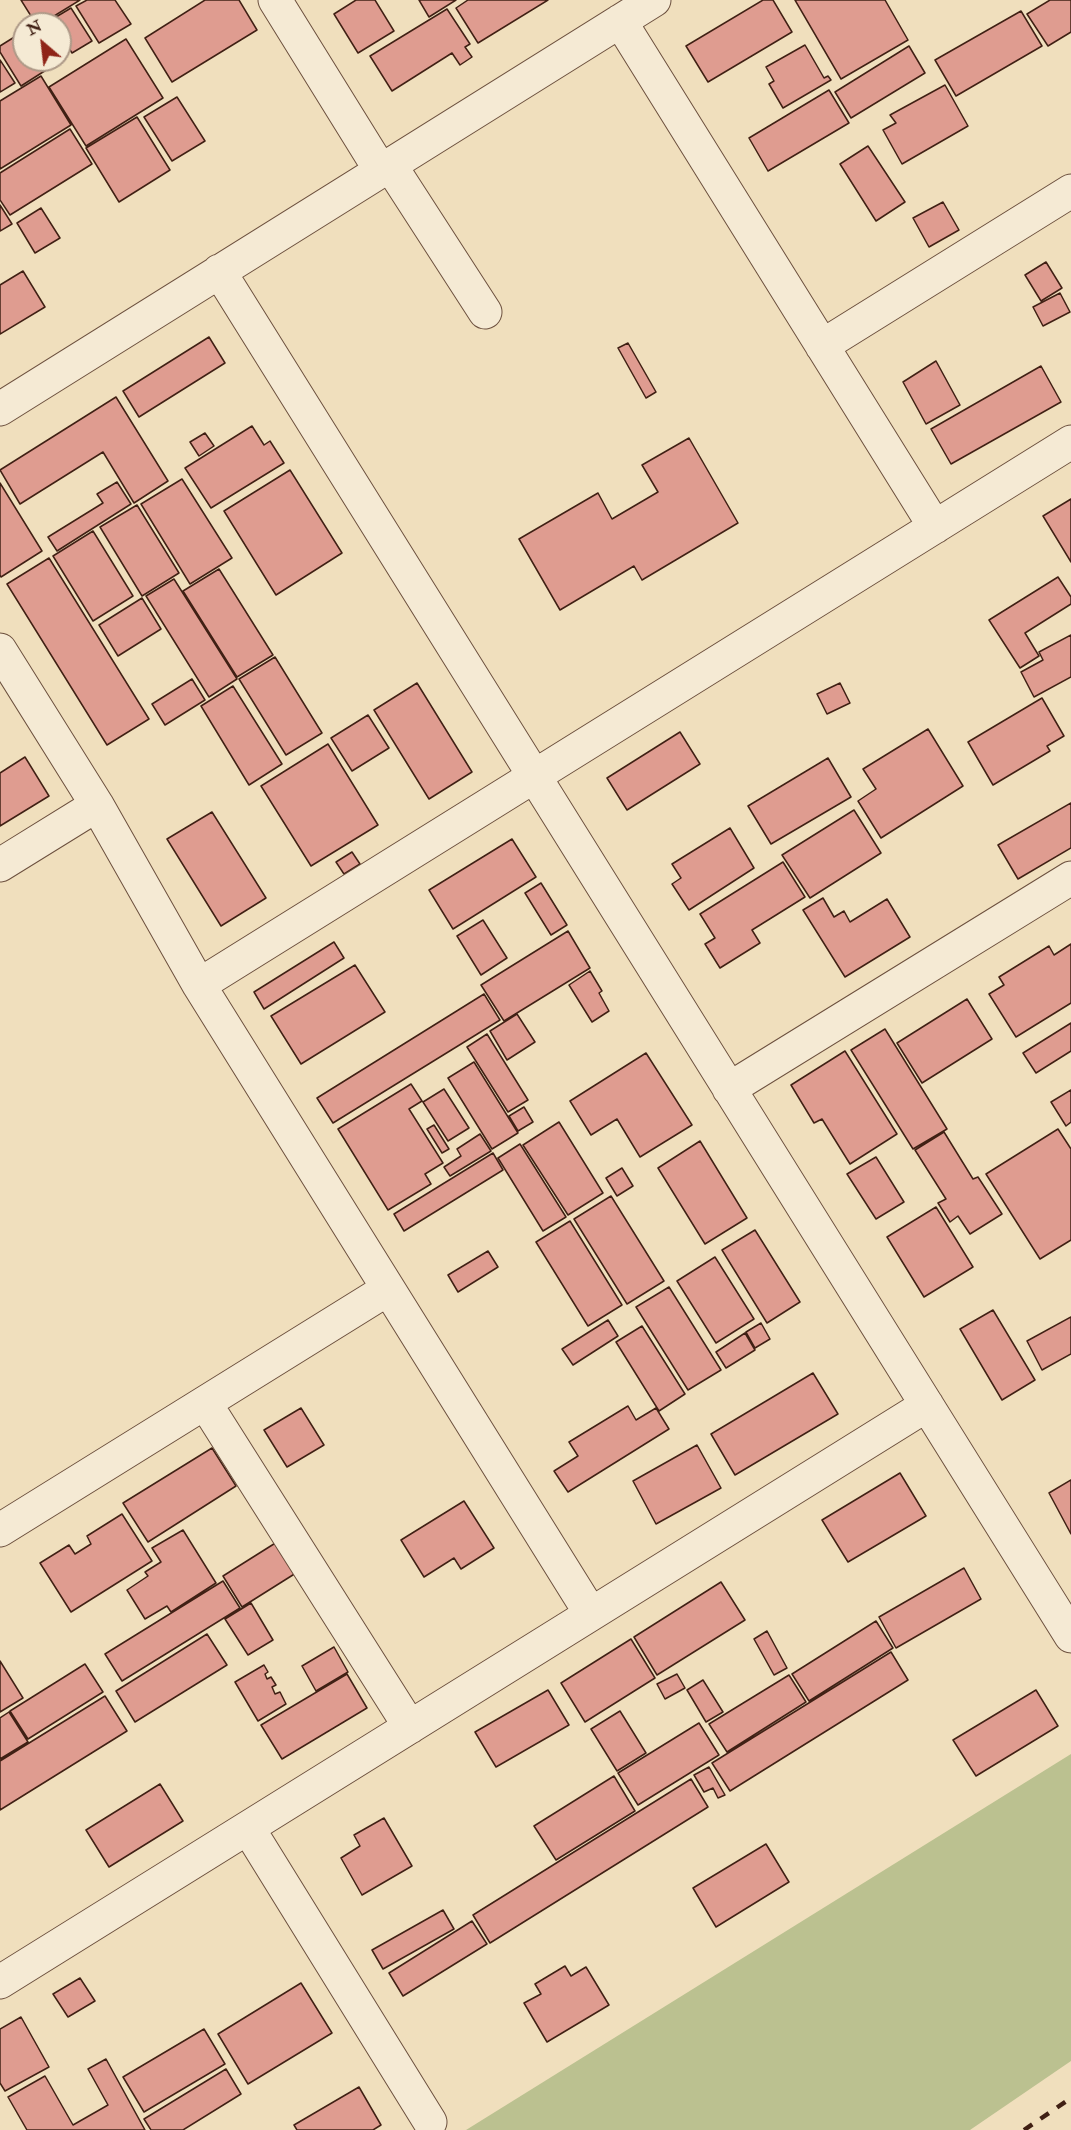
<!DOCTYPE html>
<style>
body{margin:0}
#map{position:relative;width:1071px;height:2130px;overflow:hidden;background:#f0dfbd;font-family:"IM FELL Double Pica",serif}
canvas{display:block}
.north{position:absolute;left:12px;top:12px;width:60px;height:60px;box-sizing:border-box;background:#f5ead4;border:2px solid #ad9987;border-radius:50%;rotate:332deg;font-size:16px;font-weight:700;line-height:24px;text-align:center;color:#402014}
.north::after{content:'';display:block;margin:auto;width:21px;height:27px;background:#8f2418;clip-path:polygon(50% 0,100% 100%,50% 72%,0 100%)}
</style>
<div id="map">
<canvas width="1071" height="2130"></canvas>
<div class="north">N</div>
</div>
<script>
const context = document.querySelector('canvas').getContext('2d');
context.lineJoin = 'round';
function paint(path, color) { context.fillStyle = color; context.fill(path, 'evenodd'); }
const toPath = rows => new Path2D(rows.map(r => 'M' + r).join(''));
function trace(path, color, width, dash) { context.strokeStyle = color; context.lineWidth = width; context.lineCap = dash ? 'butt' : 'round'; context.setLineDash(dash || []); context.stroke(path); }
paint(toPath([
 [1071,1754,1071,2061,970,2130,466,2130]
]), '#bbc190');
const building = toPath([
 [21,0,80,0,41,24,36,24,21,0],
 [87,0,115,0,131,24,99,43,76,6,87,0],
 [205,0,239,0,257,30,172,82,145,38,205,0],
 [356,0,375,0,394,31,358,53,334,14,356,0],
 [419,0,456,0,429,17,419,0],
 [468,0,548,0,478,43,456,8,468,0],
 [763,0,773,0,792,32,708,82,686,46,763,0],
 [795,0,885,0,908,40,841,79,795,0],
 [1050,0,1071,0,1071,32,1048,46,1027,14,1050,0],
 [71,8,92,41,72,53,60,34,60,24,54,24,51,20,71,8],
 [447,9,470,44,465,47,472,57,460,65,452,53,392,91,370,56,447,9],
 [1021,11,1042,46,956,96,935,60,1021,11],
 [24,31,24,60,51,60,54,65,21,86,0,52,0,46,24,31],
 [126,39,163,98,86,146,49,87,126,39],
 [805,45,824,78,828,76,831,80,783,108,769,84,774,81,766,67,805,45],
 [909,46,925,73,851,118,835,92,909,46],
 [0,60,15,83,0,92,0,60],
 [41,76,71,125,0,169,0,101,41,76],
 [945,85,968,126,902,164,883,130,896,123,890,115,945,85],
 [829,90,849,123,768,171,749,138,829,90],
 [177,97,205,141,172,161,144,117,177,97],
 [137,117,170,170,119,202,86,148,137,117],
 [70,129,92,164,10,215,0,200,0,173,70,129],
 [868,146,905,202,876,221,840,164,868,146],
 [943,202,959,230,929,247,913,218,943,202],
 [0,205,12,224,0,231,0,205],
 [41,208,60,238,35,253,17,223,41,208],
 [1046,262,1062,288,1041,301,1025,275,1046,262],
 [23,271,45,307,0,334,0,285,23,271],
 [1060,293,1070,312,1043,326,1033,307,1060,293],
 [209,337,225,363,139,417,123,391,209,337],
 [628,343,656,392,646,398,618,348,628,343],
 [936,361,960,405,926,424,903,382,936,361],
 [1041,366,1061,402,951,464,931,429,1041,366],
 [116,397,168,481,134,503,103,452,20,504,0,470,116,397],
 [252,426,264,445,270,441,284,463,211,508,185,468,252,426],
 [205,433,214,446,199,456,190,442,205,433],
 [689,438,738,523,642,580,634,566,560,610,519,539,598,493,612,519,658,492,642,465,689,438],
 [290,470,342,553,276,595,224,511,290,470],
 [182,479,232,558,190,584,141,504,182,479],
 [117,482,131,504,57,551,48,537,103,503,97,494,117,482],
 [0,483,42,551,1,577,0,575,0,483],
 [1071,499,1071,562,1043,516,1071,499],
 [137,505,179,573,142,596,100,527,137,505],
 [93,531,133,596,93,621,53,556,93,531],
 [49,558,149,719,107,745,7,584,49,558],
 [219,569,273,655,237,677,183,591,219,569],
 [1058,577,1071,597,1071,604,1025,633,1039,656,1020,668,989,620,1058,577],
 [174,579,237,679,209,697,146,596,174,579],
 [142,598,161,629,118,656,99,625,142,598],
 [1071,635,1071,677,1034,697,1021,672,1043,660,1039,652,1071,635],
 [275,657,322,733,286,755,239,679,275,657],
 [192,679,205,700,165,725,152,704,192,679],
 [417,683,472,772,429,799,374,710,417,683],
 [840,683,850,703,827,714,817,694,840,683],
 [233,686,282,764,249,785,201,706,233,686],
 [1042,698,1064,736,1047,746,1050,751,993,785,968,742,1042,698],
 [368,715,389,748,352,771,331,738,368,715],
 [928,729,963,786,881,838,858,801,876,789,863,769,928,729],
 [680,732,700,764,627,810,607,778,680,732],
 [328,744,378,825,311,866,261,786,328,744],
 [25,757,49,796,0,826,0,773,25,757],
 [828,758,851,797,771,844,748,806,828,758],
 [1071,803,1071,848,1018,879,998,845,1071,803],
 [854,810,881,853,810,898,782,855,854,810],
 [212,812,266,898,221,926,167,839,212,812],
 [730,828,754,868,689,910,672,884,681,878,672,864,730,828],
 [512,839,536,877,453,929,429,890,512,839],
 [352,852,360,864,344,874,336,862,352,852],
 [783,862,805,897,752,930,760,943,720,968,705,944,715,938,700,914,783,862],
 [541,883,567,925,551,935,525,893,541,883],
 [823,898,834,917,844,911,850,922,887,899,910,937,845,977,803,910,823,898],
 [483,920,507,958,481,975,457,936,483,920],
 [568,931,590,968,504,1021,481,985,568,931],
 [334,942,344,958,264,1009,254,992,334,942],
 [1071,944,1071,1003,1016,1037,989,994,1004,985,999,977,1049,946,1054,955,1071,944],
 [355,965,385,1012,301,1064,271,1016,355,965],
 [590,971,602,991,599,993,609,1011,592,1022,569,985,590,971],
 [484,994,500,1020,333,1123,317,1098,484,994],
 [967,999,992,1039,922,1083,897,1043,967,999],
 [517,1014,535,1042,507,1060,490,1031,517,1014],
 [1071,1023,1071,1051,1036,1073,1023,1053,1071,1023],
 [885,1029,947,1129,913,1149,851,1050,885,1029],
 [487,1034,528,1100,508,1112,467,1047,487,1034],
 [845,1051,897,1134,850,1164,822,1119,814,1123,791,1085,845,1051],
 [646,1053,692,1125,640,1157,617,1119,591,1135,570,1101,646,1053],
 [474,1062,518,1133,492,1149,448,1078,474,1062],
 [411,1084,422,1101,409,1109,443,1163,425,1174,431,1184,388,1210,338,1129,411,1084],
 [444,1089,469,1128,448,1141,423,1102,444,1089],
 [1071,1090,1071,1122,1066,1126,1051,1102,1071,1090],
 [524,1107,533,1122,518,1131,509,1116,524,1107],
 [559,1122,603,1193,568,1215,523,1145,559,1122],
 [434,1125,449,1149,442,1153,427,1129,434,1125],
 [1058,1129,1071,1149,1071,1240,1040,1259,986,1174,1058,1129],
 [944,1132,973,1179,978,1177,1002,1214,970,1234,958,1216,950,1222,938,1203,946,1199,915,1150,944,1132],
 [480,1134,491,1151,450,1176,444,1167,461,1156,457,1149,480,1134],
 [700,1141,747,1218,705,1244,658,1168,700,1141],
 [520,1144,566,1217,543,1231,498,1158,520,1144],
 [493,1153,503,1170,404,1231,394,1214,493,1153],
 [876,1157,904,1202,876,1219,847,1174,876,1157],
 [622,1168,633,1186,617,1196,606,1178,622,1168],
 [611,1196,664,1281,627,1304,574,1219,611,1196],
 [936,1207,973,1267,924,1297,887,1237,936,1207],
 [570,1221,622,1305,588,1326,536,1242,570,1221],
 [755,1230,800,1302,767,1323,722,1250,755,1230],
 [488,1251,498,1267,458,1292,448,1275,488,1251],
 [715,1257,754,1319,716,1343,677,1281,715,1257],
 [669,1287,721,1370,688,1390,636,1307,669,1287],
 [993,1310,1035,1380,1002,1400,960,1329,993,1310],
 [1071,1317,1071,1354,1042,1370,1027,1341,1071,1317],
 [608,1320,618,1336,573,1365,562,1349,608,1320],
 [761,1323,770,1339,755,1348,746,1332,761,1323],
 [642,1326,685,1394,659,1411,616,1342,642,1326],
 [745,1333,755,1350,726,1368,716,1352,745,1333],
 [813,1373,838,1414,735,1475,711,1434,813,1373],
 [628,1406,636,1420,656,1408,669,1429,568,1492,554,1471,578,1456,569,1442,628,1406],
 [301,1408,324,1445,287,1467,264,1430,301,1408],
 [697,1445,721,1488,656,1524,633,1481,697,1445],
 [212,1448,236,1486,148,1542,123,1503,212,1448],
 [900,1473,926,1516,848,1562,822,1520,900,1473],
 [1071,1480,1071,1534,1049,1493,1071,1480],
 [464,1501,494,1548,461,1569,454,1558,424,1577,401,1540,464,1501],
 [122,1514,152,1561,71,1612,40,1563,69,1545,75,1554,91,1544,87,1536,122,1514],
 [183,1530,216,1583,171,1612,167,1606,145,1619,127,1590,148,1576,145,1572,161,1562,152,1548,183,1530],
 [277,1542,296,1573,242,1607,223,1576,277,1542],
 [964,1568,981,1599,896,1648,879,1617,964,1568],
 [223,1581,240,1608,122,1681,105,1654,223,1581],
 [721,1582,745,1620,657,1675,634,1637,721,1582],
 [251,1603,273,1640,248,1655,225,1619,251,1603],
 [876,1621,893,1648,809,1701,792,1674,876,1621],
 [767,1631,787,1668,774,1675,754,1639,767,1631],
 [207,1634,227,1665,135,1722,116,1691,207,1634],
 [631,1639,655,1678,585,1722,561,1683,631,1639],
 [334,1647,348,1672,316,1691,302,1666,334,1647],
 [891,1652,908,1680,730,1791,712,1763,891,1652],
 [0,1661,23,1698,0,1712,0,1661],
 [85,1664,103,1692,28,1739,10,1711,85,1664],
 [264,1665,268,1672,265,1674,267,1679,271,1677,276,1685,272,1687,275,1694,280,1692,286,1704,258,1721,235,1682,264,1665],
 [347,1674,367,1708,282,1759,261,1725,347,1674],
 [677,1674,685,1688,665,1699,657,1684,677,1674],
 [789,1675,806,1702,727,1752,709,1724,789,1675],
 [703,1680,723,1712,706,1722,687,1690,703,1680],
 [548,1690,569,1725,496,1767,475,1732,548,1690],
 [1036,1690,1058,1726,976,1776,953,1740,1036,1690],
 [105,1696,127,1731,0,1810,0,1761,105,1696],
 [620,1711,646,1753,617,1771,591,1729,620,1711],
 [9,1712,28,1742,0,1759,0,1718,9,1712],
 [699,1723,719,1755,638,1805,618,1773,699,1723],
 [709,1767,725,1795,718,1798,713,1788,704,1792,694,1775,709,1767],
 [614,1776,635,1811,556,1860,534,1826,614,1776],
 [691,1779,708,1807,490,1943,473,1915,691,1779],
 [160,1784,183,1821,109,1867,86,1830,160,1784],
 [384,1818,412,1866,362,1895,341,1858,360,1846,354,1835,384,1818],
 [766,1844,789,1882,716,1927,693,1888,766,1844],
 [443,1910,454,1929,383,1969,372,1950,443,1910],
 [472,1921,487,1944,403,1996,389,1973,472,1921],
 [565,1966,571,1976,586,1967,609,2005,547,2042,524,2003,541,1994,535,1984,565,1966],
 [80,1978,95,2001,68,2017,53,1994,80,1978],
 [301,1983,332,2033,248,2084,218,2034,301,1983],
 [21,2017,49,2067,5,2091,0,2083,0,2029,21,2017],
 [204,2029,225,2064,144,2112,123,2077,204,2029],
 [106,2059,145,2130,27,2130,8,2097,45,2076,73,2125,108,2105,88,2069,106,2059],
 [226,2069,241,2094,183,2130,151,2130,144,2119,226,2069],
 [359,2087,381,2125,373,2130,297,2130,294,2125,359,2087]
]);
paint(building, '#df9c90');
trace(building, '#402014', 1.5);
const minor = toPath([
 [275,0,381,171],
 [620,21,935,527],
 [390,165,485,312],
 [219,271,1071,1636],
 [822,346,1071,191],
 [0,409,654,0],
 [0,650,97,805,199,985,591,1614],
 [0,865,97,805],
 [199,985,1071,442],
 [729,1089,1071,878],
 [205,1403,410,1727],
 [0,1530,388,1289],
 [248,1828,430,2122],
 [0,1982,927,1405]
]);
trace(minor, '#6c503e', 35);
trace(minor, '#f5ead4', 33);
trace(toPath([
 [1024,2130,1071,2098]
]), '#402014', 4.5, [10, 10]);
</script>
